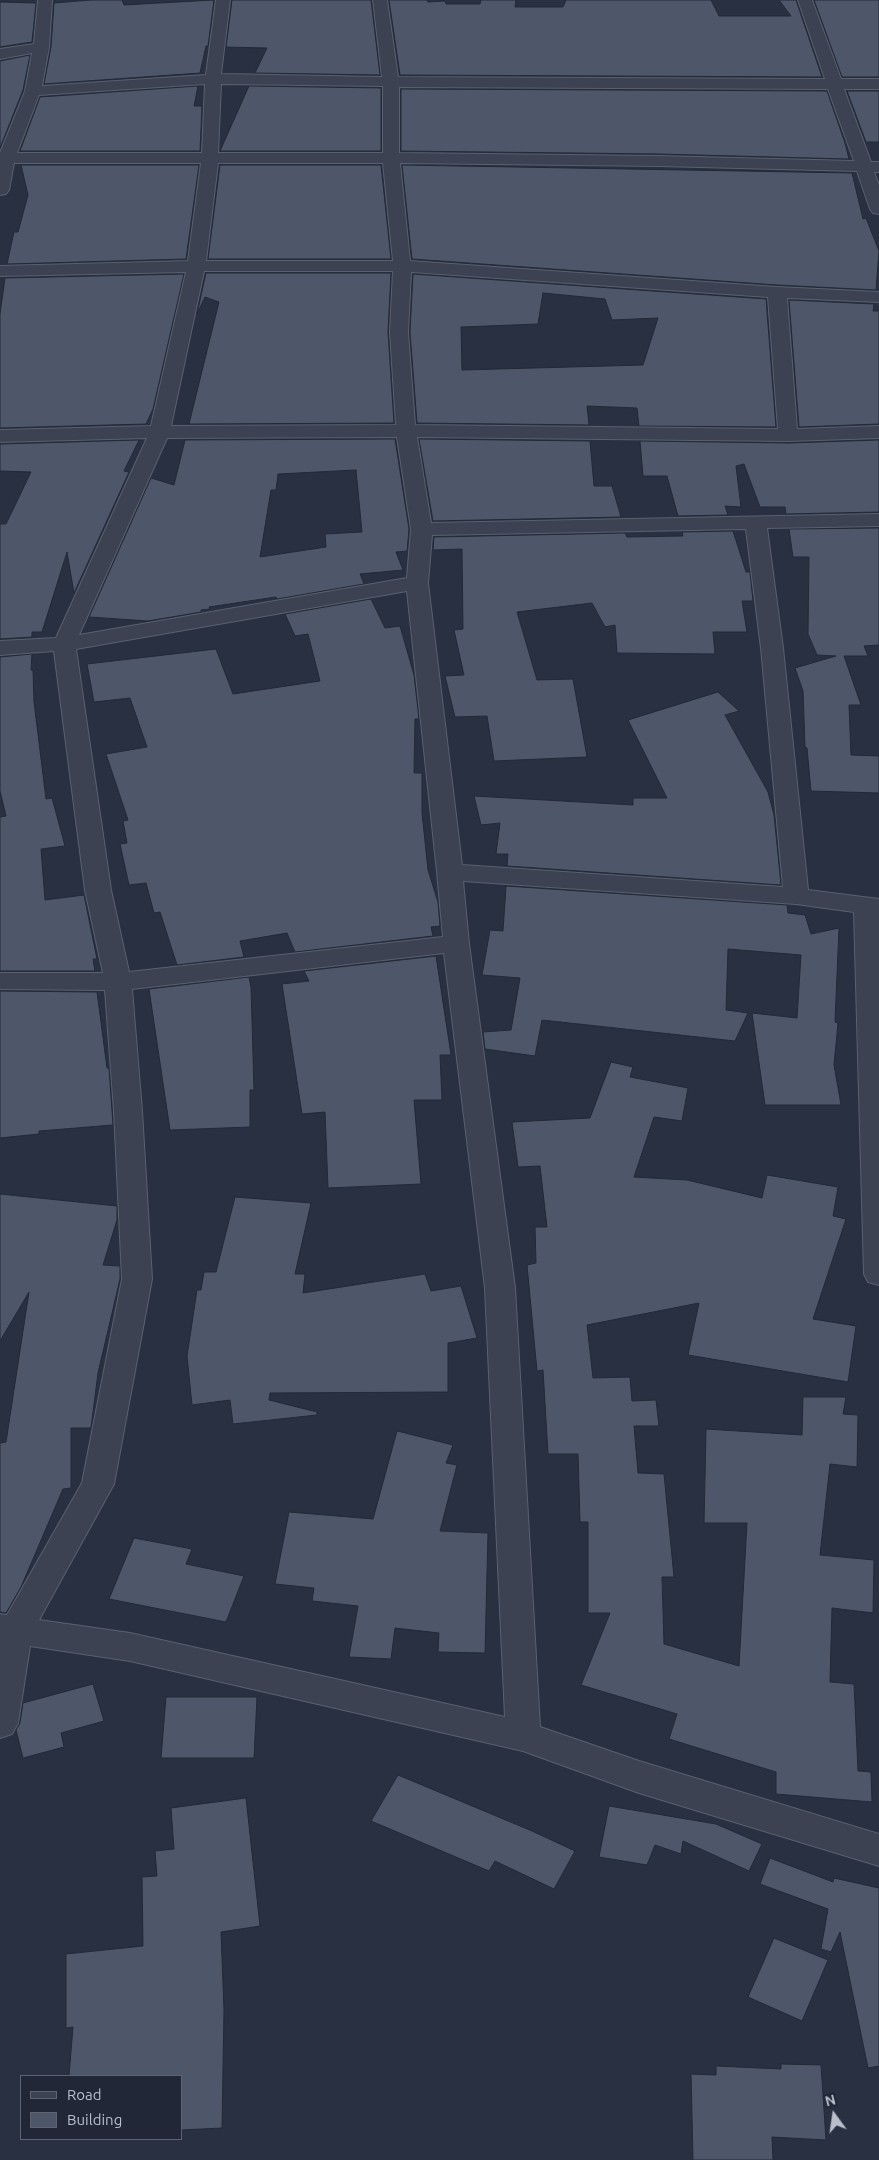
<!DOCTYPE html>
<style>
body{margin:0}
#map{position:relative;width:879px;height:2160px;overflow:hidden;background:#283041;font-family:Ubuntu,sans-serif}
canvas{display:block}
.legend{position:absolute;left:20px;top:2075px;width:162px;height:65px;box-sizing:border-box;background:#212736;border:1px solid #5e6372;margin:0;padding:6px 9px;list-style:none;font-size:15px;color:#b9becb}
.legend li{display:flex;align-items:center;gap:10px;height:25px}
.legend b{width:25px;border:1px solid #5e6372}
.north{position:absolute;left:809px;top:2090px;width:50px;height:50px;-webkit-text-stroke:4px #212736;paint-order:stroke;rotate:346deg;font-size:14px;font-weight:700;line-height:20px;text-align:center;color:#b9becb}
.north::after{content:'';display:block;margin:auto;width:18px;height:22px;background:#b9becb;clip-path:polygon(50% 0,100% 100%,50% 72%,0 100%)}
</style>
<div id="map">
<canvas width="879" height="2160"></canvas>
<ul class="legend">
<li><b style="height:6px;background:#3c4251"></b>Road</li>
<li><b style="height:14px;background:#4e576a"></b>Building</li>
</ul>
<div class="north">N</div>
</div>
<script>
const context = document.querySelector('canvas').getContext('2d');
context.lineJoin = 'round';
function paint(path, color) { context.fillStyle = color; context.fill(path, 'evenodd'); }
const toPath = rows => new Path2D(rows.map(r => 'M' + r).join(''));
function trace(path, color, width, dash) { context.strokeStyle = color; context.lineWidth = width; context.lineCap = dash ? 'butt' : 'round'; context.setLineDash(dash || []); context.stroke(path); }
const building = toPath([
 [91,0,122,0,124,5,214,0,208,46,206,46,200,73,44,84,51,47,54,3,91,0],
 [232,0,371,0,380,75,255,73,267,48,226,47,232,0],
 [389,0,427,0,428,2,445,1,446,4,480,4,481,0,516,0,515,7,563,7,566,0,711,0,719,16,791,16,779,0,796,0,822,77,400,75,389,0],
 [814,0,879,0,879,77,842,77,814,0],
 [0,2,36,3,32,42,0,47,0,2],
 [30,55,23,90,0,148,0,61,30,55],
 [198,86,194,106,202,106,200,151,20,151,40,97,198,86],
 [249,86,381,88,381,151,220,151,249,86],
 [401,89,827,91,845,143,849,159,659,154,401,151,401,89],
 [847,91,879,91,879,142,866,142,847,91],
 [21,165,199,165,186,259,7,264,14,232,18,232,28,195,21,165],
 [220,165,381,165,391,259,208,259,220,165],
 [402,165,852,173,863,219,866,218,879,251,876,290,777,285,412,259,402,165],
 [206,273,391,273,388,332,394,423,189,424,219,302,205,297,197,314,206,273],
 [184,274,153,409,146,424,0,428,0,314,5,278,184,274],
 [413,274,766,299,776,427,639,426,637,408,587,406,589,425,417,423,410,332,413,274],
 [543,293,605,299,612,320,658,318,643,365,462,370,461,327,538,324,543,293],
 [789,300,874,304,873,311,879,311,879,424,799,427,789,300],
 [395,439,409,529,407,551,396,552,403,570,360,574,364,584,277,599,276,597,209,607,210,609,201,610,201,612,148,621,89,617,151,478,174,485,185,440,395,439],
 [356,470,362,532,325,534,326,547,260,557,271,490,276,490,278,474,356,470],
 [419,439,590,441,594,486,612,486,621,517,433,521,419,439],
 [139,440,124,471,129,472,74,593,67,552,42,632,32,632,32,637,0,639,0,524,6,524,31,472,0,471,0,444,139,440],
 [879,440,879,512,786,514,785,507,760,507,744,464,736,466,741,507,725,506,728,515,678,516,667,476,643,476,640,441,788,443,879,440],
 [879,528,879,645,864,646,868,656,844,656,861,705,849,705,851,755,879,756,879,793,811,791,807,748,805,747,803,691,795,668,836,656,817,655,808,634,809,557,793,557,789,529,879,528],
 [733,531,746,572,750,572,753,601,742,601,747,632,713,632,715,654,617,653,615,625,605,627,592,603,517,612,537,680,573,679,587,757,494,761,487,716,455,717,445,676,464,675,454,630,463,629,462,549,433,550,434,537,625,533,627,537,683,536,682,532,733,531],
 [371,599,385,628,400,626,414,675,419,719,415,719,414,773,422,773,422,813,428,870,438,902,440,926,431,927,433,936,295,952,287,933,240,941,244,957,177,965,160,912,154,913,146,883,129,885,120,844,127,843,123,821,128,820,106,754,147,747,130,698,94,702,87,664,216,649,233,694,320,681,308,634,295,636,285,614,371,599],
 [32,654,31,670,33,670,34,702,46,799,52,798,65,846,41,849,45,900,84,895,97,959,93,959,95,971,0,971,0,817,6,816,0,791,0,657,32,654],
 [718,692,739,711,725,715,768,792,774,815,781,885,507,866,508,854,496,854,500,823,481,825,474,796,633,805,633,798,667,798,628,720,718,692],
 [506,886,787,905,788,913,805,915,811,934,839,928,835,1022,838,1023,834,1065,841,1105,765,1105,752,1013,797,1018,801,955,728,949,726,1010,748,1013,735,1041,542,1020,535,1056,485,1049,483,1032,511,1030,520,978,482,975,490,930,503,931,506,886],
 [436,956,451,1055,440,1055,442,1100,414,1100,421,1184,328,1188,325,1112,302,1114,282,984,309,981,304,971,436,956],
 [249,977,251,987,254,1090,250,1090,250,1127,170,1130,149,989,249,977],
 [0,991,97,992,107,1068,109,1068,113,1125,39,1131,39,1134,0,1138,0,991],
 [611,1062,633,1067,630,1077,688,1088,682,1121,654,1117,634,1177,687,1180,762,1198,767,1175,838,1187,833,1216,846,1219,813,1319,856,1326,848,1382,688,1355,699,1303,587,1325,593,1378,630,1377,632,1401,656,1400,659,1426,634,1426,638,1473,664,1474,674,1577,662,1577,664,1644,739,1666,747,1523,704,1523,706,1429,802,1435,803,1397,846,1397,843,1414,858,1415,857,1467,830,1464,820,1555,874,1560,873,1613,832,1608,830,1682,854,1684,858,1771,871,1772,872,1802,776,1794,776,1772,669,1739,677,1714,581,1685,610,1613,588,1613,588,1522,580,1522,578,1454,548,1454,543,1370,537,1371,527,1265,536,1263,535,1227,547,1227,540,1166,518,1167,512,1122,590,1118,611,1062],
 [0,1194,117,1206,117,1220,103,1265,120,1266,120,1279,98,1373,91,1428,71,1428,71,1488,63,1489,21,1587,6,1613,0,1612,0,1443,6,1442,29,1292,0,1341,0,1194],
 [235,1197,311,1203,295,1274,305,1274,303,1293,425,1274,431,1291,461,1286,477,1338,448,1343,448,1392,270,1393,269,1400,317,1412,317,1415,233,1424,230,1400,192,1405,187,1356,197,1290,201,1290,204,1272,216,1272,235,1197],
 [397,1431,453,1445,446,1463,457,1465,440,1531,488,1533,485,1653,438,1652,439,1633,395,1628,391,1659,349,1657,358,1606,312,1601,314,1588,275,1584,289,1512,373,1519,397,1431],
 [134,1538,192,1549,186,1564,244,1576,226,1622,109,1599,134,1538],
 [93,1684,104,1721,61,1733,64,1747,23,1758,16,1730,20,1723,23,1703,93,1684],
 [166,1697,257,1697,254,1758,161,1758,166,1697],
 [398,1775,532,1831,575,1851,554,1889,495,1861,489,1871,371,1821,398,1775],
 [246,1798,260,1926,221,1932,224,2010,222,2128,181,2130,181,2076,69,2076,73,2027,66,2028,66,1954,143,1946,142,1877,157,1876,155,1851,174,1849,171,1808,246,1798],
 [609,1806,716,1824,762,1844,749,1871,683,1841,681,1854,655,1845,647,1865,599,1857,609,1806],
 [770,1858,833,1882,834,1878,879,1888,879,2066,868,2068,840,1932,831,1952,821,1949,828,1909,760,1884,770,1858],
 [774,1938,828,1960,802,2021,748,1997,774,1938],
 [781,2064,821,2065,826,2140,772,2137,773,2160,693,2160,691,2074,716,2075,716,2066,781,2069,781,2064]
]);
paint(building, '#4e576a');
trace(building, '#232938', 1);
const minor = toPath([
 [38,0,52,0,49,47,42,86,206,75,216,0,230,0,221,74,382,77,373,0,387,0,398,77,825,79,798,0,812,0,841,79,879,79,879,89,844,89,871,162,879,162,879,172,874,172,879,185,879,214,873,213,870,209,857,171,659,166,400,163,410,261,777,287,879,292,879,302,787,298,797,429,879,426,879,438,788,441,417,437,431,523,879,514,879,526,767,528,783,648,808,890,879,899,879,1285,868,1282,864,1274,854,912,796,904,463,881,469,944,515,1288,540,1727,639,1761,879,1834,879,1866,639,1793,523,1751,130,1661,30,1646,18,1723,12,1734,0,1738,0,1614,7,1615,82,1483,122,1279,114,1111,105,990,0,989,0,973,103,973,85,890,54,651,0,655,0,641,56,638,147,438,0,442,0,430,151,426,186,272,0,276,0,266,188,261,201,163,14,163,9,190,6,194,0,195,0,153,25,91,32,53,0,59,0,49,34,44,38,0],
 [205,84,202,153,17,153,39,95,205,84],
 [221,84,383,86,383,153,218,153,221,84],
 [399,87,828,89,854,161,659,156,399,153,399,87],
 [218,163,383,163,393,261,206,261,218,163],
 [204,271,393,271,390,332,396,425,171,426,204,271],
 [411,272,768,297,778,429,415,425,408,332,411,272],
 [397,437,411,529,407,578,79,635,167,438,397,437],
 [746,529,761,648,783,887,462,865,428,583,432,535,746,529],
 [407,591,437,872,443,937,129,972,111,890,76,649,407,591],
 [444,953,485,1288,505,1717,130,1633,39,1620,114,1484,152,1279,142,1111,132,989,444,953]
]);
trace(minor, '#5a606e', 2);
paint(minor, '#3c4251');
</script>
